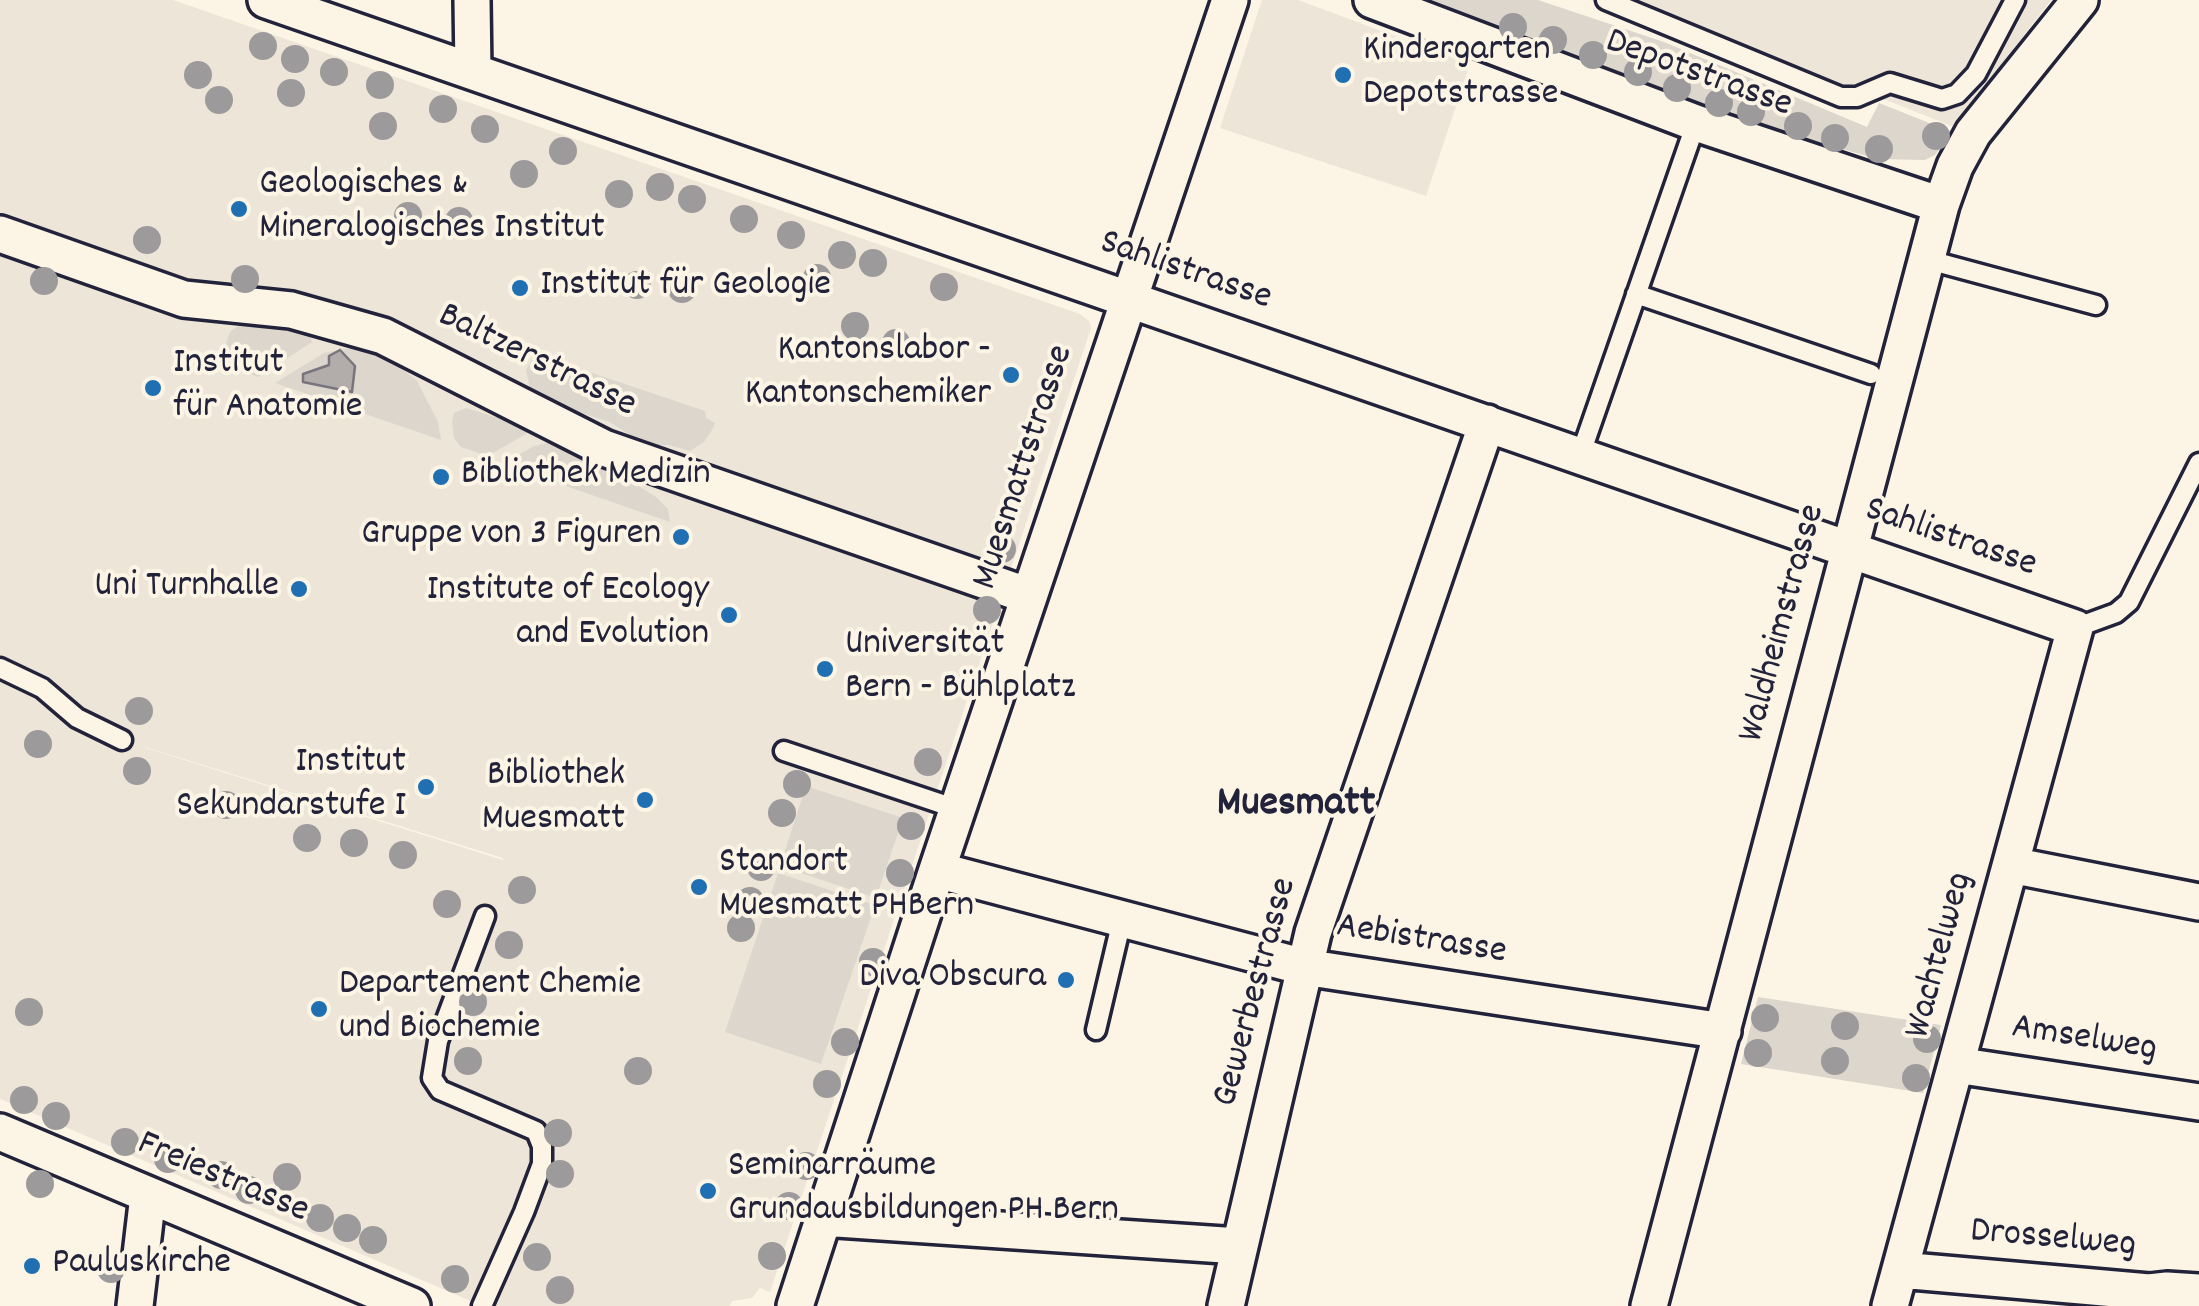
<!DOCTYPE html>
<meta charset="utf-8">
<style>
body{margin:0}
canvas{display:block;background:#fcf5e5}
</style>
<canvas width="2199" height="1306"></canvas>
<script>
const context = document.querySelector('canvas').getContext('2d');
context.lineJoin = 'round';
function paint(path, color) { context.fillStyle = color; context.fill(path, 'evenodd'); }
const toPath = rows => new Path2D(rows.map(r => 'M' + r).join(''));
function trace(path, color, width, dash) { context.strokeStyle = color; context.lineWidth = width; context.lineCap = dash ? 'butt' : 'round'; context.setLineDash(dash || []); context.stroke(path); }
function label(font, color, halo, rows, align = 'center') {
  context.font = font + ' Dekko,sans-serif'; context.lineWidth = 8; context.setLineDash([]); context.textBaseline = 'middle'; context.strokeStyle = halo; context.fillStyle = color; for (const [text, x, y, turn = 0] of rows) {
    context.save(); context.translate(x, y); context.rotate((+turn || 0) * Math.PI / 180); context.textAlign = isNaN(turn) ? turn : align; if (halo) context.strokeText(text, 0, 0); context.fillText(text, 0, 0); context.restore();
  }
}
paint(toPath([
 [0,0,173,0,1080,314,1089,321,1091,328,770,1292,760,1288,752,1298,732,1301,730,1306,484,1306,542,1146,521,1187,480,1305,0,1099],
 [145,747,503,858,503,860,146,748],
 [1262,0,1298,0,1470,64,1426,196,1220,128],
 [1590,0,2051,0,1954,127,1876,96,1839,103]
]), '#ece5d8');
paint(toPath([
 [1429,0,1538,0,1664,42,1867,127,1879,103,1952,132,1935,155,1925,160,1877,159,1749,122],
 [261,322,288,325,309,333,312,342,258,377,227,366,223,353,230,332,238,326],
 [362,346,380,350,417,381,438,422,441,440,275,383,324,353],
 [545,357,705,411,706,418,715,423,712,430,704,442,690,451,669,445,647,446,610,422,547,402,530,388,526,370,532,360],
 [466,408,524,426,529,432,488,456,461,447,454,438,452,422,454,413],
 [551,442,590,456,656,497,668,509,670,522,502,464,534,446],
 [806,786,903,818,876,898,780,866],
 [778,873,875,905,821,1064,725,1032],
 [1758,997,1941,1025,1923,1093,1741,1064]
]), '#dcd6cc');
const water = toPath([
 [340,350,355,366,352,392,303,382,303,374,329,365,329,356,340,350]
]);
paint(water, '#b2adab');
trace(water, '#78757e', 2.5);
const service = toPath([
 [1606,0,1841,97,1857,97,1890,83,1942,99,1957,94,1976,74,2015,0],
 [1925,259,2096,305],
 [1636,294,1871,374],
 [1580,456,1696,123],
 [2075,628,2116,613,2129,602,2199,463],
 [0,668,42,688,77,718,122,740],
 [784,751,957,809],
 [1096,1030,1122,920],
 [482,1306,524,1212,542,1164,542,1146,536,1131,440,1090,432,1078,438,1041,485,916]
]);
const minor = toPath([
 [266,0,2075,628,1890,1306],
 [472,0,473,71],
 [1372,0,1696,123,1941,205],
 [0,234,184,299,291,310,383,336,604,448,1029,596],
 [2011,865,2199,902],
 [937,870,1304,967,1723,1031],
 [1956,1065,2199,1102],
 [0,1132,412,1306],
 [822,1218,1239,1246],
 [1900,1270,2149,1292,2167,1290,2199,1292],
 [135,1306,148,1195],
 [795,1306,937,870,1230,0],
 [1226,1306,1313,933,1487,423],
 [1649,1306,1941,205,1955,166,1973,133,2080,0]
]);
trace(service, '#22223b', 25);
trace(minor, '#22223b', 42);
trace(service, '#fcf5e5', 18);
trace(minor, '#fcf5e5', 35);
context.fillStyle = '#9d9a9b';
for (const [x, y] of [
 [1513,27],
 [1553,40],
 [263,46],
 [1593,55],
 [295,59],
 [334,72],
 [1638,72],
 [198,75],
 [380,85],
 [1677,88],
 [291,93],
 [219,100],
 [1719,103],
 [443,109],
 [1751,112],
 [383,126],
 [1798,126],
 [485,129],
 [1936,136],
 [1835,138],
 [1879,149],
 [563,151],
 [524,174],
 [660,187],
 [619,194],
 [692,199],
 [408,216],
 [744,219],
 [459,221],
 [791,235],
 [147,240],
 [842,255],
 [873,263],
 [817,278],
 [245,279],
 [44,281],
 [637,285],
 [944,287],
 [682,289],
 [855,326],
 [896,343],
 [1002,549],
 [987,610],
 [139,711],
 [38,744],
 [928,762],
 [137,771],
 [797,784],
 [226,805],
 [782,813],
 [911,826],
 [307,838],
 [354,843],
 [403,855],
 [761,867],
 [900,873],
 [522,890],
 [750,901],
 [447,904],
 [741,928],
 [509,945],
 [873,962],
 [473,1002],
 [29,1012],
 [1765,1018],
 [1845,1026],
 [1927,1039],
 [845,1042],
 [1758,1053],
 [468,1061],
 [1835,1061],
 [638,1071],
 [1916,1078],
 [827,1084],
 [24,1100],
 [56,1116],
 [558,1133],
 [125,1142],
 [168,1159],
 [806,1166],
 [560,1174],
 [221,1175],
 [287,1177],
 [40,1184],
 [249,1190],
 [789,1206],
 [320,1218],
 [347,1228],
 [373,1240],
 [772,1256],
 [537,1257],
 [111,1269],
 [455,1279],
 [560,1290]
]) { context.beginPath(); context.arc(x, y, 14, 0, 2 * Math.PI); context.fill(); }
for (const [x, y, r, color] of [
 [1343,75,10,"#1f6fb2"],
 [239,209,10,"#1f6fb2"],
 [520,288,10,"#1f6fb2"],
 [1011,375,10,"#1f6fb2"],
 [153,388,10,"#1f6fb2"],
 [441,477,10,"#1f6fb2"],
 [681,537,10,"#1f6fb2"],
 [299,589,10,"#1f6fb2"],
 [729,615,10,"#1f6fb2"],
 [825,669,10,"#1f6fb2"],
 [426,787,10,"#1f6fb2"],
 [645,800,10,"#1f6fb2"],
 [699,887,10,"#1f6fb2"],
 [1066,980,10,"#1f6fb2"],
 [319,1009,10,"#1f6fb2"],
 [708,1191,10,"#1f6fb2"],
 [32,1266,10,"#1f6fb2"]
]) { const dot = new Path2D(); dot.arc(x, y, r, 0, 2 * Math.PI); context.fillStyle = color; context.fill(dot); trace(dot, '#fcf5e5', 4); }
label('38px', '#22223b', '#fcf5e5', [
 ["Kindergarten",1363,53],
 ["Depotstrasse",1363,97],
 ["Geologisches &",259,187],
 ["Mineralogisches Institut",259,231],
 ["Institut für Geologie",540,288],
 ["Kantonslabor -",991,353,"right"],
 ["Kantonschemiker",991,397,"right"],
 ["Institut",173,366],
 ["für Anatomie",173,410],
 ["Bibliothek Medizin",461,477],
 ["Gruppe von 3 Figuren",661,537,"right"],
 ["Uni Turnhalle",279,589,"right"],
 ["Institute of Ecology",709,593,"right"],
 ["and Evolution",709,637,"right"],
 ["Universität",845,647],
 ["Bern - Bühlplatz",845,691],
 ["Institut",406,765,"right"],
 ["Sekundarstufe I",406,809,"right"],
 ["Bibliothek",625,778,"right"],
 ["Muesmatt",625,822,"right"],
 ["Standort",719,865],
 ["Muesmatt PHBern",719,909],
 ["Diva Obscura",1046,980,"right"],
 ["Departement Chemie",339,987],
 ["und Biochemie",339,1031],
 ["Seminarräume",728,1169],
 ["Grundausbildungen PH Bern",728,1213],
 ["Pauluskirche",52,1266]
], 'left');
label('38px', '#22223b', '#fcf5e5', [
 ["Depotstrasse",1698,76,20],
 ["Sahlistrasse",1185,273,19],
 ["Baltzerstrasse",536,363,26],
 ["Muesmattstrasse",1026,468,-72],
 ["Sahlistrasse",1950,540,19],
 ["Waldheimstrasse",1785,624,-75],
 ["Aebistrasse",1421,942,9],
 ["Wachtelweg",1942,956,-75],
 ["Gewerbestrasse",1258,993,-75],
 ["Amselweg",2084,1041,9],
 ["Freiestrasse",222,1180,23],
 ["Drosselweg",2053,1241,5]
]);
label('bold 42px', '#22223b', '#fcf5e5', [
 ["Muesmatt",1296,807]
]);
</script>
